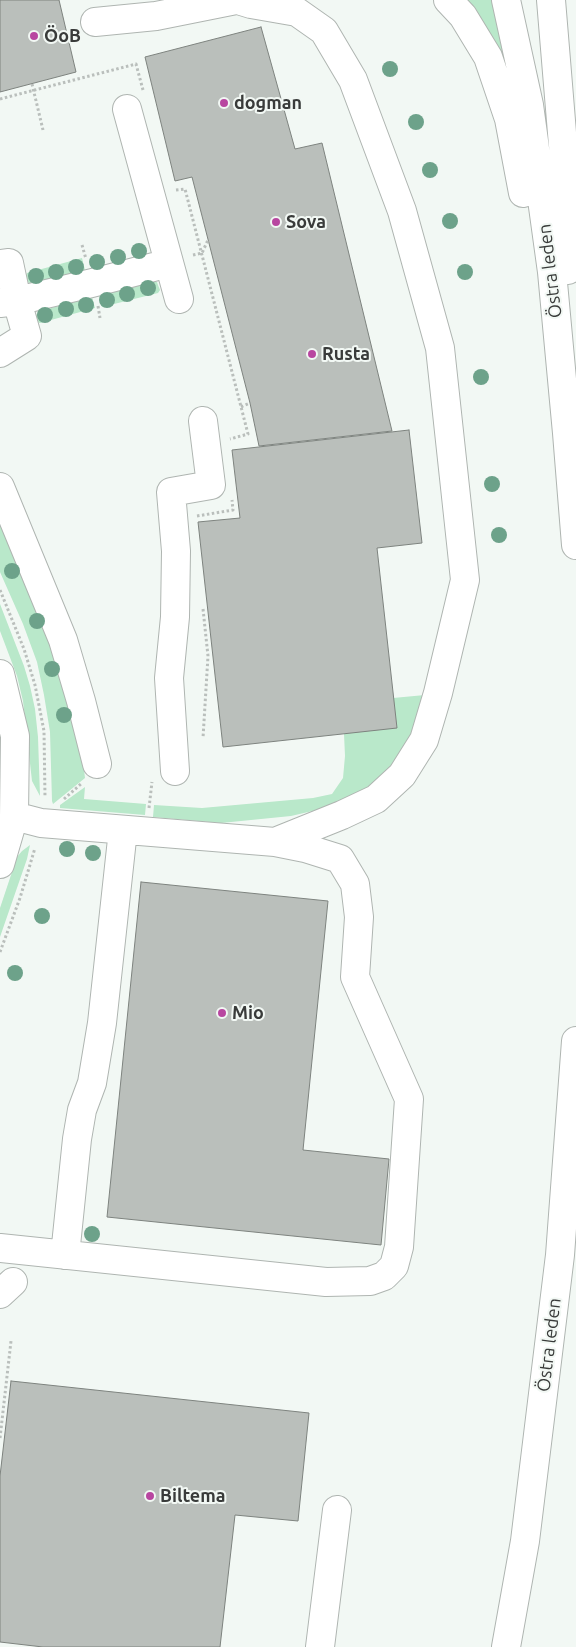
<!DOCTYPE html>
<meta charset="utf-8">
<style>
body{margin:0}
canvas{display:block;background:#f2f8f4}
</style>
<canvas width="576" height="1647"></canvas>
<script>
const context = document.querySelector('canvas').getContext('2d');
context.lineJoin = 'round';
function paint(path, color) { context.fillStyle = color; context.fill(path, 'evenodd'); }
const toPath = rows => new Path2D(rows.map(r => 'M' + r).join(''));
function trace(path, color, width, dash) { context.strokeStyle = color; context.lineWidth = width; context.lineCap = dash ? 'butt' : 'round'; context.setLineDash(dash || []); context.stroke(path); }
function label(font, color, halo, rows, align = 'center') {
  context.font = font + ' Ubuntu,sans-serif'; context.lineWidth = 4; context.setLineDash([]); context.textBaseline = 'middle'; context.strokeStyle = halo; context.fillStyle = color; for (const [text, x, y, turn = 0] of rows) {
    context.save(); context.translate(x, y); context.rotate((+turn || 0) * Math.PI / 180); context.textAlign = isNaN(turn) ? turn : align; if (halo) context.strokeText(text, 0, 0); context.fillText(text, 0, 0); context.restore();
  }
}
paint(toPath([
 [465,0,501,0,516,88],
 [82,258,85,270,32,284,27,282,26,275,27,273],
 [151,282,157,282,158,285,160,290,158,293,102,307,99,295],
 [92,297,95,308,40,323,37,322,35,316,40,311],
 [0,514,56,650,82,753,85,778,53,804,52,801,50,732,44,695,37,662,23,624,0,572],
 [0,604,24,666,30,686,35,709,38,737,40,796,32,781,23,701,17,676,0,631],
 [425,695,423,712,402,755,380,780,362,792,321,809,291,816,221,823,153,817,154,805,202,808,313,798,332,794,343,778,345,756,344,734,393,698],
 [85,787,84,799,146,804,145,815,60,808,60,805],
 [30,845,27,859,0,937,0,908,17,857,22,851]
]), '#b9e8ca');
const building = toPath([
 [0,0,59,0,76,72,0,92,0,0],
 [261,27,295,149,322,143,392,431,259,446,250,403,192,177,175,181,145,57,261,27],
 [409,430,422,543,377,548,397,728,223,747,198,522,240,518,232,450,409,430],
 [141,882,328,901,303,1150,389,1159,381,1245,107,1217,141,882],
 [11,1381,309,1413,298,1521,235,1515,220,1647,43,1647,0,1642,0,1476,11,1381]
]);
paint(building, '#babfbb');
trace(building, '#7e837f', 1);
const minor = toPath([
 [238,0,251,4,297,12,324,31,353,80,402,211,440,348,465,580,438,693,424,740,402,775,376,799,342,815,275,842],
 [95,22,156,16,236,0],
 [127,109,179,299],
 [0,264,9,263,17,301,27,336,0,353],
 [0,303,17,301,92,283,169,263],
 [0,487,63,640,81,701,97,764],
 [0,674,15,736,14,816,0,864],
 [175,771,169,678,175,617,176,551,171,492,211,485,203,421],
 [0,1248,326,1282,370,1281,384,1276,394,1266,399,1247,409,1099,355,977,359,917,355,884,340,859,305,848,275,842,41,823,14,816],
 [65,1255,77,1139,82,1110,92,1083,102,1023,123,830],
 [0,1294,13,1282],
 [320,1647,337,1510]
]);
const highway = toPath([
 [448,0,463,16,488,57,509,119,523,193],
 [506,0,529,105,552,272,567,433,576,545],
 [551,0,564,157,568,270],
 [506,1647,525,1541,560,1255,576,1041]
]);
trace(minor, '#afb5b1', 30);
trace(highway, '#afb5b1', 30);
trace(toPath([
 [32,84,43,130],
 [0,99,136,64,143,90],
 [176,190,185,189,248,434,230,439],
 [82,245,86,259],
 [193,255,202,253,208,240],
 [98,306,100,318],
 [241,407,250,403],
 [197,516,233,510,232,500],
 [0,590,24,649,35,685,44,731,45,797],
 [203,609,208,656,203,738],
 [64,799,82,783],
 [149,808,152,782],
 [0,952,20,898,35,848],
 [0,1438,11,1341]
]), '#babfbc', 3, [2.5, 2.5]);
trace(minor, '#fff', 28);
trace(highway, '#fff', 28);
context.fillStyle = '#6da28a';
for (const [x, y] of [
 [390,69],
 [416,122],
 [430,170],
 [450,221],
 [139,251],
 [118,257],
 [97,262],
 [76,267],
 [56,272],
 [465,272],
 [36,276],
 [148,288],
 [127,294],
 [107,300],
 [86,305],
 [66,309],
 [45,315],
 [481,377],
 [492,484],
 [499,535],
 [12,571],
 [37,621],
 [52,669],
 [64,715],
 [67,849],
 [93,853],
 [42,916],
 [15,973],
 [92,1234]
]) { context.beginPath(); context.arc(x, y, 8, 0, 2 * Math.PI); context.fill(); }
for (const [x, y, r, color] of [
 [34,36,5,"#b846a0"],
 [224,103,5,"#b846a0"],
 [276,222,5,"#b846a0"],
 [312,354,5,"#b846a0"],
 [222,1013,5,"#b846a0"],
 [150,1496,5,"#b846a0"]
]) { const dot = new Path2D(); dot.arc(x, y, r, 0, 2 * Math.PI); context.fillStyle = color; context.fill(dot); trace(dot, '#f2f8f4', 2); }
label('bold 18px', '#393b3a', '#f2f8f4', [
 ["ÖoB",44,36],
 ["dogman",234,103],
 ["Sova",286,222],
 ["Rusta",322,354],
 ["Mio",232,1013],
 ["Biltema",160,1496]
], 'left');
label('18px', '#393b3a', '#f2f8f4', [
 ["Östra leden",550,271,-97],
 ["Östra leden",549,1345,-83]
]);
</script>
